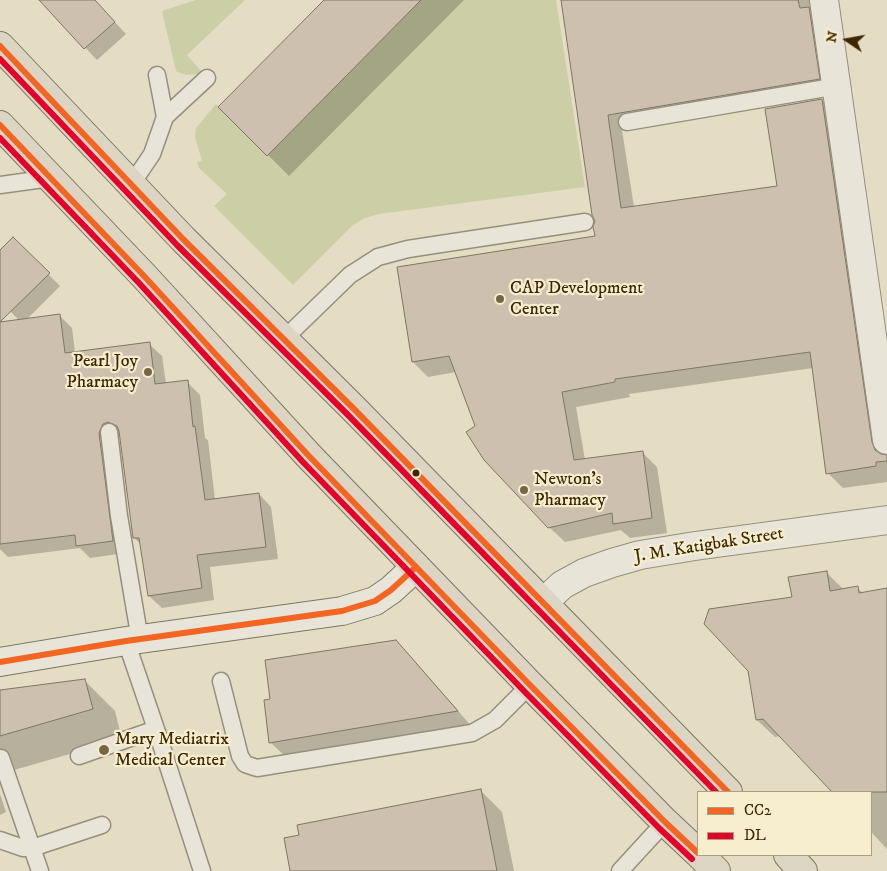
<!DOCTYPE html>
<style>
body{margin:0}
#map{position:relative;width:887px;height:871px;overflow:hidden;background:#e4dcc3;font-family:"IM FELL DW Pica",serif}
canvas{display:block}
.legend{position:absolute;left:697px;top:791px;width:175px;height:65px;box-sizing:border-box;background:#f7edcf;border:1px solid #ad9e7d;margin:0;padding:6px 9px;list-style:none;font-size:15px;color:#3d2703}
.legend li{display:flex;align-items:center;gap:10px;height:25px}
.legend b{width:25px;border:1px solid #ad9e7d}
.north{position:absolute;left:822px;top:15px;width:50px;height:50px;-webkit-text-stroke:4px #f7edcf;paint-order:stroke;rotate:282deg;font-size:14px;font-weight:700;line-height:20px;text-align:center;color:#3d2703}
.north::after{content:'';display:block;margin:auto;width:18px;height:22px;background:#3d2703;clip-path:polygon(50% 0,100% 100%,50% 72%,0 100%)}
</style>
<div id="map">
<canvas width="887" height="871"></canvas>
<ul class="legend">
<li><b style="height:6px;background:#f26522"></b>CC2</li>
<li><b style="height:6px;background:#e4002b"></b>DL</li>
</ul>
<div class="north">N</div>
</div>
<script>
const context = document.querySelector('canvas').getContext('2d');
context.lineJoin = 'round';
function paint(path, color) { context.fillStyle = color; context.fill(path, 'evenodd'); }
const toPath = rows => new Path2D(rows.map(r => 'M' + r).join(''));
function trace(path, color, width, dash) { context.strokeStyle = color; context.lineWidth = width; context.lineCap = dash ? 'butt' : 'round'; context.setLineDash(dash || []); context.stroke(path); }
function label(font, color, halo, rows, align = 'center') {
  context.font = font + ' "IM FELL DW Pica",serif'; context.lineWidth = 4.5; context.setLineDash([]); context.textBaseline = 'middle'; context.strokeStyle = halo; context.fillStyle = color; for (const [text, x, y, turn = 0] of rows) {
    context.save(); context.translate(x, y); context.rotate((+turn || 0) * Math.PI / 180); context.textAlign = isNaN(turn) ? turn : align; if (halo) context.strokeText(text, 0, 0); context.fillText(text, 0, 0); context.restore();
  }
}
paint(toPath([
 [196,0,245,0,187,55,202,72,199,74,186,75,177,72,175,67,162,11],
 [421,0,556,0,585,187,379,214,365,218,353,225,293,285,214,206,227,194,199,168,197,162,202,161,195,137,196,128,216,104,267,155]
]), '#cccfa6');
paint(toPath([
 [52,0,94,0,126,34,97,60,51,11],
 [326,0,464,0,289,176,220,107],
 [561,0,811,0,834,94,622,130,634,207,778,187,822,100,837,115,887,455,887,482,843,488,828,473,813,368,629,394,630,397,576,407,585,460,642,452,657,467,667,533,630,538,621,530,565,542,549,527,476,426,456,372,428,377,413,362,596,237,596,221],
 [13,239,60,286,26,320,59,315,72,328,75,353,149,344,162,356,166,384,187,382,200,395,205,438,208,440,215,500,259,494,271,507,278,559,210,567,214,600,162,608,149,596,142,545,134,538,121,435,115,437,125,553,90,558,80,548,8,557,0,549,0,324,20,321,0,301,0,252],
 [826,572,844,590,857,588,863,593,887,591,887,849,871,832,871,792,834,792,781,736,775,737,757,720,793,598],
 [413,659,473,728,288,759,270,742,272,700],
 [85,681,115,711,122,739,0,774,0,691],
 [481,791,502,812,514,871,292,871],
 [0,794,6,812,0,815]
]), '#0003');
const building = toPath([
 [39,0,95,0,115,22,84,49,39,0],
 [324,0,421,0,267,156,218,107,324,0],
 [561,0,798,0,800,8,809,7,820,79,608,115,621,208,777,186,765,109,822,99,872,442,875,450,881,454,887,455,887,461,876,462,876,466,826,474,810,352,615,379,615,382,562,392,574,460,643,451,652,518,613,524,612,513,548,528,484,460,466,432,475,426,449,356,412,362,397,267,595,236,593,227,595,221,592,215,561,0],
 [13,237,50,273,0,322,60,314,65,353,150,342,155,384,188,380,193,427,195,426,205,500,259,493,266,547,197,555,202,588,148,596,139,538,133,538,119,431,117,426,108,422,103,424,99,433,113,541,76,546,75,535,0,544,0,250,13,237],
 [827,571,830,591,858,586,859,593,887,588,887,792,832,792,763,719,756,720,748,671,704,624,709,609,792,597,788,577,827,571],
 [396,640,458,711,269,743,264,700,270,699,265,660,396,640],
 [85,679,93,709,0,736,0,690,85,679],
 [481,789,497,871,290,871,284,838,299,835,297,825,481,789]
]);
paint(building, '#cec0ae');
trace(building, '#7e7664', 1);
const lane = toPath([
 [165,117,207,78],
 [627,122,838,86],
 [0,185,51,178],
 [131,185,152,154,165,117,157,75],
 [284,339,350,275,378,257,408,249,585,222],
 [109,432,119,516,140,640],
 [221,681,240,756,245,764,257,768,472,733,495,720,530,685],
 [156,729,202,871],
 [79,756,156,729,126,641],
 [1,758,40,871],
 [0,840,23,848,32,848,102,825],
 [620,871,665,822]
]);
const street = toPath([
 [824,0,887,440],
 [543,603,562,585,584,573,612,563,640,555,695,546,887,520]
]);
const secondary = toPath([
 [0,662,126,641,342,611,375,601,391,590,416,567]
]);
const highway = toPath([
 [0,46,183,239,355,410,728,792],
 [0,125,145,277,308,455,530,685,665,822,698,853],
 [700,855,716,871],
 [788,855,803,871]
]);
trace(lane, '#968f7d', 19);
trace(street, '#968f7d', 30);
trace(secondary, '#7e7664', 30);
trace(highway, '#7e7664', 30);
trace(lane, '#e9e4d8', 16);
trace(street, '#e9e4d8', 28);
trace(secondary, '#e9e4d8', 28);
trace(highway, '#dcd5c3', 28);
trace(toPath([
 [0,46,183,239,355,410,728,792],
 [0,125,145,277,308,455,530,685,665,822,698,853],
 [0,662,126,641,342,611,375,601,391,590,416,567]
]), '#f26522', 6);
trace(toPath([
 [0,59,177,245,349,416,716,792],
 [0,138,139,283,302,461,524,691,659,828,692,859]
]), '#e4002b', 6);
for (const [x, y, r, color] of [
 [500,299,5,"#776646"],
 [148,372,5,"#776646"],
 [416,473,4.5,"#3d2703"],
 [524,490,5,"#776646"],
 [104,750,6,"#776646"]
]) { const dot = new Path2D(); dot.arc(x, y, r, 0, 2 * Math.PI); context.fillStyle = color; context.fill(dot); trace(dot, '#f7edcf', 2); }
label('18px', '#3d2703', '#f7edcf', [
 ["CAP Development",510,289],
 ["Center",510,310],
 ["Pearl Joy",138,362,"right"],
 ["Pharmacy",138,383,"right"],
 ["Newton's",534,480],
 ["Pharmacy",534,501],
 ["Mary Mediatrix",115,740],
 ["Medical Center",115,761]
], 'left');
label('18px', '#3d2703', '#f7edcf', [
 ["J. M. Katigbak Street",709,546,-9]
]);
</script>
